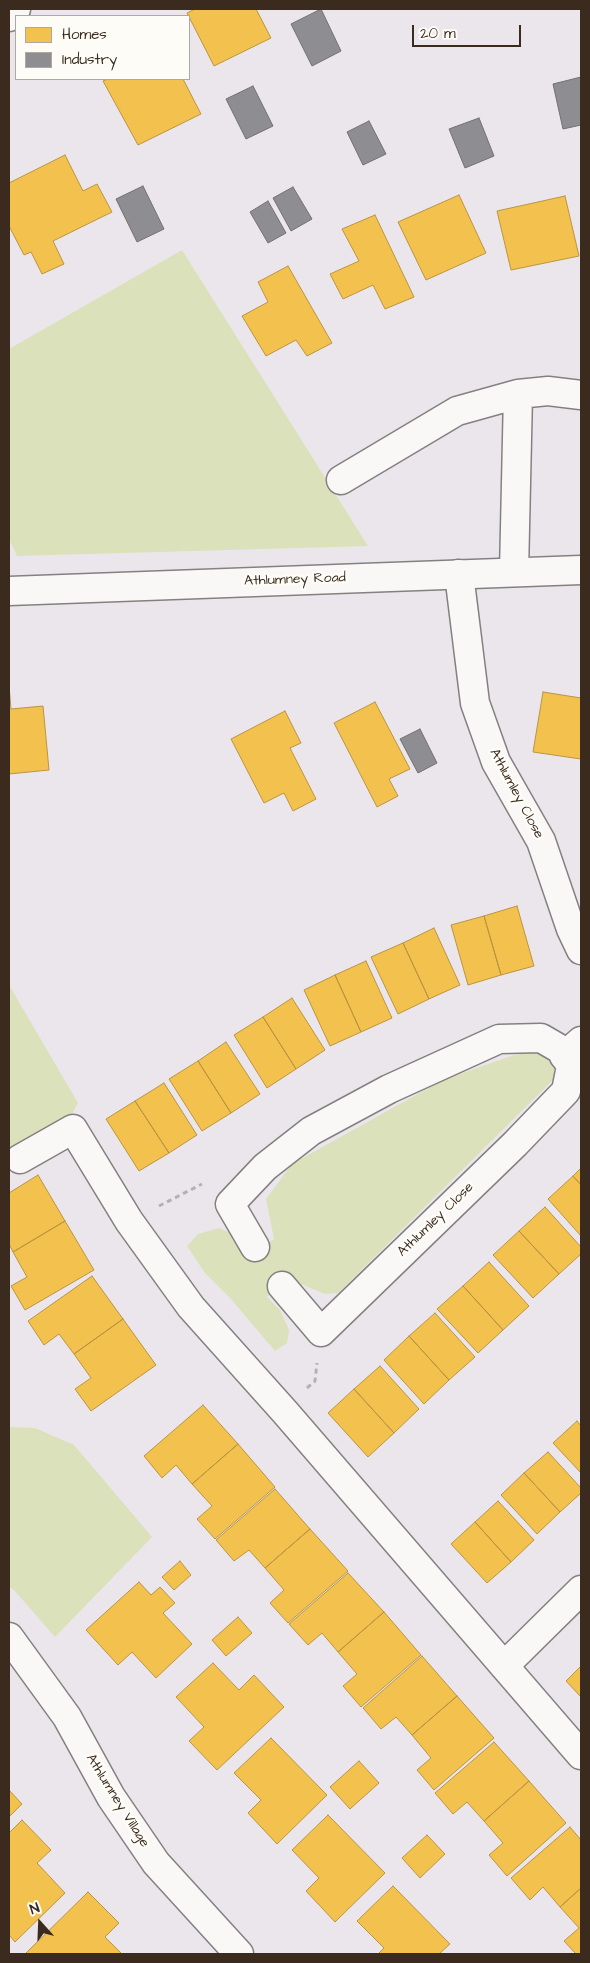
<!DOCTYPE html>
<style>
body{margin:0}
#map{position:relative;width:590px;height:1963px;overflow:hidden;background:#ebe6ec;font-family:"Architects Daughter",sans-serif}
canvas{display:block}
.frame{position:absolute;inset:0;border:10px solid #3b2a1e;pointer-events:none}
.legend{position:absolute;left:15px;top:15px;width:175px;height:65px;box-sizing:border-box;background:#fdfcf7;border:1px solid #afa8a0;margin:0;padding:6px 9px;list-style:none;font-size:15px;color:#3b2a1e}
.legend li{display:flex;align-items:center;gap:10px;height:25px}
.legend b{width:25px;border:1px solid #afa8a0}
.north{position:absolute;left:15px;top:1898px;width:50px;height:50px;-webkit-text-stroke:4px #fdfcf7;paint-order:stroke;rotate:340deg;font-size:14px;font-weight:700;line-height:20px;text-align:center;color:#3b2a1e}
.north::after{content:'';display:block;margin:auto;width:18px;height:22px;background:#3b2a1e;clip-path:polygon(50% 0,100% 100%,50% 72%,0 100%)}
.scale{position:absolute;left:412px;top:25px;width:109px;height:22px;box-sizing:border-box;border:2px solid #3b2a1e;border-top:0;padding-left:6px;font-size:15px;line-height:18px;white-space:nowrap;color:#3b2a1e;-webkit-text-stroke:4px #fdfcf7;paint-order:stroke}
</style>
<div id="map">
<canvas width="590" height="1963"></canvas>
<div class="frame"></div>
<ul class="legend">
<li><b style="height:14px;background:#f2c14e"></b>Homes</li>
<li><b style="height:14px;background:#8d8d92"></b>Industry</li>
</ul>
<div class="north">N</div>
<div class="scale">20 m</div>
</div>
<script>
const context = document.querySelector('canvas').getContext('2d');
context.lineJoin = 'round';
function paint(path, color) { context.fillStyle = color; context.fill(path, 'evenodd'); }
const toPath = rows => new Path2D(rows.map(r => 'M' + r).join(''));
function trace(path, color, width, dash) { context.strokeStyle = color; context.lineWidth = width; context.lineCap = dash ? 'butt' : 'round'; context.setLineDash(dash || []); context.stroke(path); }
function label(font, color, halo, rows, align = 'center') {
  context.font = font + ' "Architects Daughter",sans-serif'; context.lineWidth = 5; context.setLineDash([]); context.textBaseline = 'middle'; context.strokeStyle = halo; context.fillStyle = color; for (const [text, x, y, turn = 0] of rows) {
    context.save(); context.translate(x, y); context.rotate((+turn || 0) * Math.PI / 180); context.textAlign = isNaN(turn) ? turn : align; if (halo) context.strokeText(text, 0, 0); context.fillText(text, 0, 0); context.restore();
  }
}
paint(toPath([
 [182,250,368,546,17,556,9,539,9,349],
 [9,985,78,1103,53,1147,9,1172],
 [541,1051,554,1068,554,1079,338,1293,325,1294,301,1284,288,1272,267,1297,280,1310,289,1330,287,1343,275,1351,231,1299,205,1273,187,1246,198,1234,219,1228,241,1237,250,1253,274,1239,266,1199,292,1164,443,1080,514,1055],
 [9,1427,35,1428,74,1445,152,1537,55,1637,14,1590,9,1587]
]), '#dbe1ba');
const homes = toPath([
 [195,9,256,9,271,38,214,66,187,13,195,9],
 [108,79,183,79,201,114,138,145,103,81,108,79],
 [65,155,83,191,97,184,112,212,53,241,64,264,42,274,31,252,24,255,9,226,9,183,65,155],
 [459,195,486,253,426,280,398,222,459,195],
 [565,196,579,256,511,270,497,211,565,196],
 [375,215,414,297,385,309,373,285,343,299,330,274,359,261,342,229,375,215],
 [288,266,332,343,307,356,296,340,266,356,242,316,268,302,258,282,288,266],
 [9,685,11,709,43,706,49,770,9,774,9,685],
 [543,692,581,698,581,759,533,752,543,692],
 [375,702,410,769,389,779,398,796,377,807,334,723,375,702],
 [285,711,301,743,290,748,316,799,293,811,284,793,264,803,231,739,285,711],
 [517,906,534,966,501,975,484,916,517,906],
 [484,916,501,975,468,985,451,925,484,916],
 [434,928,460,985,429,999,403,943,434,928],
 [403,943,429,999,398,1014,371,957,403,943],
 [366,961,392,1018,361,1032,335,975,366,961],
 [335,975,361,1032,330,1046,304,990,335,975],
 [292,998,325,1050,296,1069,263,1017,292,998],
 [263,1017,296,1069,267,1088,234,1035,263,1017],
 [226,1042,260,1094,231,1113,198,1061,226,1042],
 [198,1061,231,1113,202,1131,169,1079,198,1061],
 [164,1083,197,1135,169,1153,135,1101,164,1083],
 [135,1101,169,1153,139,1171,106,1119,135,1101],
 [581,1168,581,1185,573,1176,581,1168],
 [38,1175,65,1221,13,1252,9,1244,9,1193,38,1175],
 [573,1176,581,1185,581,1236,548,1199,573,1176],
 [545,1207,581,1247,581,1254,559,1274,519,1231,545,1207],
 [65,1221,94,1270,25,1310,11,1286,27,1277,13,1252,65,1221],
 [519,1231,559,1274,533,1298,493,1255,519,1231],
 [489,1262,529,1306,503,1330,463,1286,489,1262],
 [92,1276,123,1319,74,1354,59,1334,44,1345,28,1321,92,1276],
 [463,1286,503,1330,478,1353,437,1309,463,1286],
 [435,1313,475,1357,449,1380,409,1336,435,1313],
 [123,1319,156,1365,91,1411,75,1389,91,1378,74,1354,123,1319],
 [409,1336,449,1380,424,1404,384,1360,409,1336],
 [380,1366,419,1409,394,1433,354,1389,380,1366],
 [354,1389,394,1433,368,1457,328,1413,354,1389],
 [203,1405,238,1444,192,1484,176,1465,162,1478,144,1456,203,1405],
 [577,1421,581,1426,581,1473,553,1443,577,1421],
 [238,1444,275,1487,215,1539,197,1519,212,1506,192,1484,238,1444],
 [548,1452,581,1488,581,1493,560,1512,524,1473,548,1452],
 [524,1473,560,1512,537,1534,501,1495,524,1473],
 [275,1489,310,1529,265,1568,249,1550,234,1561,216,1540,275,1489],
 [498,1501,534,1540,511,1562,475,1522,498,1501],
 [475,1522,511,1562,487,1583,451,1544,475,1522],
 [310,1529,348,1571,288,1623,270,1603,284,1590,265,1568,310,1529],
 [180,1561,191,1575,174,1590,162,1577,180,1561],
 [348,1573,384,1612,338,1652,322,1633,308,1645,289,1624,348,1573],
 [139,1582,151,1595,160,1587,175,1603,163,1613,192,1644,156,1678,132,1652,118,1665,86,1630,139,1582],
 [384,1612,421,1655,361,1707,343,1686,357,1674,338,1652,384,1612],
 [238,1617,252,1633,226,1656,212,1640,238,1617],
 [422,1656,457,1696,412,1735,396,1717,381,1729,363,1708,422,1656],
 [213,1663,239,1690,254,1675,284,1707,217,1770,189,1741,204,1727,176,1697,213,1663],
 [581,1666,581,1697,566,1681,581,1666],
 [457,1696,494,1738,434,1790,417,1770,431,1758,412,1735,457,1696],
 [271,1738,327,1795,277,1844,248,1813,261,1800,234,1773,271,1738],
 [494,1742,529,1781,484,1821,467,1802,453,1814,435,1793,494,1742],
 [359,1761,379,1783,350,1809,330,1787,359,1761],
 [529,1781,566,1823,507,1876,489,1855,503,1843,484,1821,529,1781],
 [9,1790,22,1804,9,1817,9,1790],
 [328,1815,385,1873,335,1922,306,1891,319,1878,292,1850,328,1815],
 [22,1820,51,1850,37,1863,65,1893,15,1942,9,1935,9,1833,22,1820],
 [570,1827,581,1840,581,1888,560,1907,543,1887,530,1900,511,1878,570,1827],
 [427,1835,445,1854,420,1878,402,1858,427,1835],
 [393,1886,450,1944,439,1954,378,1954,384,1948,357,1921,393,1886],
 [581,1888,581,1954,576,1954,564,1941,579,1928,560,1907,581,1888],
 [88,1892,119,1923,105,1937,122,1954,25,1954,88,1892]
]);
paint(homes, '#f2c14e');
trace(homes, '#bb9440', 1);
const industry = toPath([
 [321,9,341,51,312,66,291,24,321,9],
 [581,77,581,125,563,129,553,84,581,77],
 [253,86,273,126,246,139,226,99,253,86],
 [479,118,494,156,465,168,449,129,479,118],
 [369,121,386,154,363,165,347,132,369,121],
 [143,186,164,229,137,242,116,199,143,186],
 [293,187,312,219,291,231,273,198,293,187],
 [268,201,286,233,268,243,250,212,268,201],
 [420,729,437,763,418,773,400,739,420,729]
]);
paint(industry, '#8d8d92');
trace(industry, '#746f6f', 1);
const minor = toPath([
 [9,17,16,9],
 [341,480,457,411,518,394,548,391,581,395],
 [514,572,518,394],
 [459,574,475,703,496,762,541,841,571,929,581,950],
 [564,1056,581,1041],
 [20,1159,73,1129,129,1221,191,1307,285,1412,581,1755],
 [255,1247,230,1204,265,1167,311,1131,389,1089,499,1039,541,1038,560,1049,571,1066,566,1091,515,1144,321,1332,282,1286],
 [9,1637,67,1717,111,1797,156,1863,239,1954],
 [504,1666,581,1590]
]);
const secondary = toPath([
 [9,591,581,570]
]);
trace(minor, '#858080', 31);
trace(secondary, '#858080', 31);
trace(toPath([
 [159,1206,202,1184],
 [307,1388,315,1381,317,1363]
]), '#b4b1b0', 3, [5, 4]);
trace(minor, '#f9f8f7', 28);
trace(secondary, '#f9f8f7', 28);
label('14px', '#3b2a1e', '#fdfcf7', [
 ["Athlumney Road",295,580,-2],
 ["Athlumley Close",516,794,62],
 ["Athlumley Close",436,1220,-44],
 ["Athlumney Village",117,1801,58]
]);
</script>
